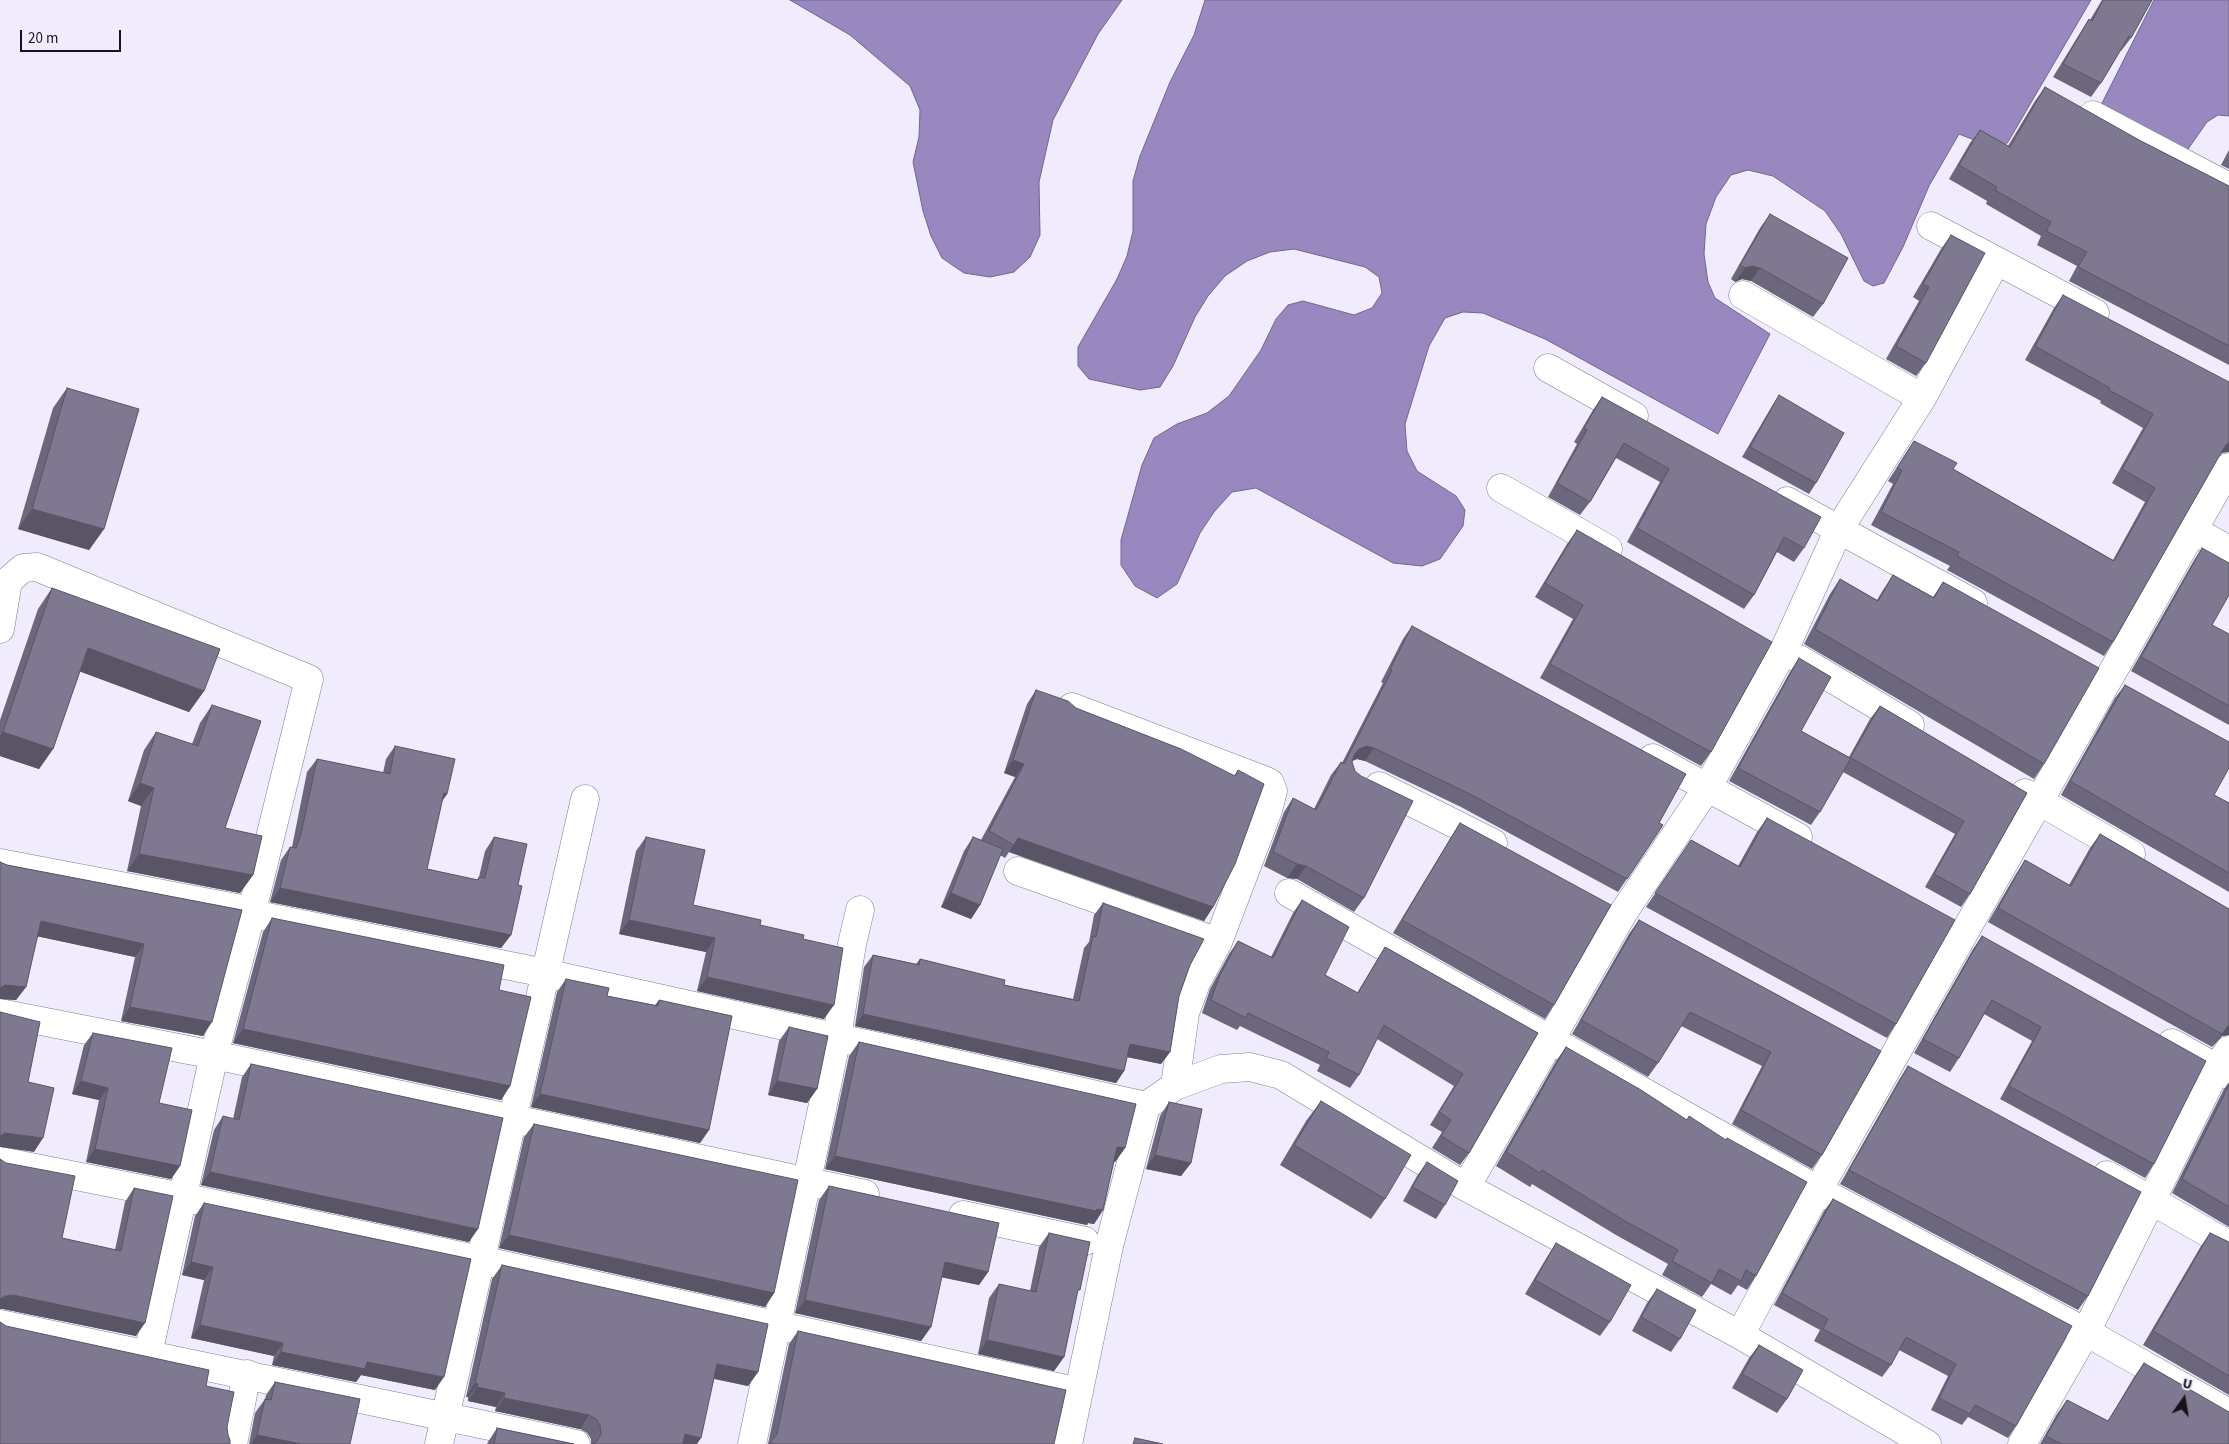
<!DOCTYPE html>
<style>
body{margin:0}
#map{position:relative;width:2229px;height:1444px;overflow:hidden;background:#f1ecfd;font-family:"Source Sans 3",sans-serif}
canvas{display:block}
.north{position:absolute;left:2159px;top:1374px;width:50px;height:50px;-webkit-text-stroke:4px #f1ecfd;paint-order:stroke;rotate:13deg;font-size:14px;font-weight:700;line-height:20px;text-align:center;color:#16131c}
.north::after{content:'';display:block;margin:auto;width:18px;height:22px;background:#16131c;clip-path:polygon(50% 0,100% 100%,50% 72%,0 100%)}
.scale{position:absolute;left:20px;top:30px;width:101px;height:22px;box-sizing:border-box;border:2px solid #16131c;border-top:0;padding-left:6px;font-size:15px;line-height:18px;white-space:nowrap;color:#16131c;-webkit-text-stroke:4px #f1ecfd;paint-order:stroke}
</style>
<div id="map">
<canvas width="2229" height="1444"></canvas>
<div class="north">U</div>
<div class="scale">20 m</div>
</div>
<script>
const context = document.querySelector('canvas').getContext('2d');
context.lineJoin = 'round';
function paint(path, color) { context.fillStyle = color; context.fill(path, 'evenodd'); }
const toPath = rows => new Path2D(rows.map(r => 'M' + r).join(''));
function trace(path, color, width, dash) { context.strokeStyle = color; context.lineWidth = width; context.lineCap = dash ? 'butt' : 'round'; context.setLineDash(dash || []); context.stroke(path); }
const water = toPath([
 [790,0,1122,0,1098,34,1053,120,1039,182,1040,235,1030,257,1014,272,990,277,964,273,942,258,931,236,923,211,913,162,919,137,920,110,910,86,850,35,790,0],
 [1205,0,2091,0,2008,142,2002,148,1992,147,1959,134,1929,186,1903,247,1884,283,1873,286,1864,281,1841,234,1825,211,1773,176,1748,170,1731,175,1716,197,1706,224,1704,254,1708,282,1715,298,1770,334,1718,434,1545,339,1483,313,1463,312,1445,318,1429,346,1405,424,1407,451,1417,471,1456,496,1465,510,1463,526,1440,559,1422,566,1393,563,1256,488,1232,492,1214,512,1200,533,1177,584,1157,598,1135,586,1121,565,1121,540,1142,465,1154,438,1177,424,1207,413,1229,396,1261,350,1276,319,1288,305,1303,301,1354,315,1372,308,1382,293,1379,277,1365,267,1294,249,1270,252,1247,261,1225,276,1208,296,1195,317,1173,366,1160,387,1140,390,1089,379,1078,366,1078,347,1117,279,1127,256,1133,231,1133,181,1140,156,1170,82,1194,35,1205,0],
 [2154,0,2229,0,2229,116,2218,115,2207,122,2186,152,2099,109,2154,0]
]);
paint(water, '#9888bf');
trace(water, '#71658e', 1);
const minor = toPath([
 [2093,115,2229,187],
 [1931,226,2095,313],
 [1743,295,1922,398],
 [1548,368,1634,416],
 [1501,488,1608,549],
 [1787,501,1973,603],
 [2193,530,2229,550],
 [0,629,8,581,23,568,37,567,309,679,252,911,214,1055,148,1354],
 [1799,659,1910,725],
 [1072,707,1264,780,1270,783,1273,791,1268,810,1218,942,1196,983,1185,1013,1175,1086],
 [1653,758,1798,837],
 [1379,786,1493,843],
 [2025,793,2131,854],
 [0,863,252,911,262,916,545,973,1146,1106],
 [1018,871,1218,942],
 [1289,893,1818,1190,2086,1332,2229,1413],
 [0,1013,214,1055,865,1194],
 [2172,1043,2229,1075],
 [0,1161,182,1197,480,1260,1079,1392],
 [2107,1175,2229,1245],
 [1466,1187,1623,913,1707,788,1784,650,1839,529,1922,398,1996,261],
 [963,1215,1085,1241],
 [0,1324,576,1444],
 [1740,1335,1818,1190,2229,467],
 [233,1444,247,1374],
 [439,1444,585,799],
 [752,1444,837,1037,852,944,860,910],
 [1068,1444,1109,1246,1146,1106,1175,1086,1221,1069,1250,1067,1281,1075,1466,1187,1740,1335,1927,1444],
 [2022,1444,2086,1332,2217,1068,2229,1050]
]);
trace(minor, '#837c95', 29);
trace(minor, '#fff', 28);
paint(toPath([
 [2102,0,2152,0,2131,38,2121,51,2120,51,2101,83,2091,97,2053,77,2080,33,2089,19,2090,20],
 [2045,87,2139,140,2229,186,2229,365,2069,281,2077,266,2037,245,2041,236,1986,204,1987,201,1949,179,1970,143,1980,130,2008,146,2035,101],
 [2229,150,2229,169,2221,165],
 [1770,214,1823,304,1813,317,1751,281,1742,279,1735,282,1731,279,1760,228],
 [1951,235,1926,363,1916,376,1886,359,1919,301,1913,297,1941,249],
 [2063,295,2222,453,2219,455,2113,642,2104,656,1947,570,1950,566,1871,525,1893,484,1888,481,1914,441,1953,469,2113,560,2145,502,2112,483,2143,428,2100,403,2101,401,2025,360,2054,308],
 [67,388,104,529,89,550,18,529,53,408],
 [1779,395,1816,483,1809,494,1742,457,1772,406],
 [1602,397,1804,548,1794,562,1777,552,1754,595,1744,609,1627,542,1660,482,1616,458,1590,502,1580,515,1548,497,1577,444,1574,442,1593,410],
 [1577,530,1711,752,1701,766,1540,678,1573,619,1535,597,1567,544],
 [2202,548,2212,625,2229,634,2229,725,2131,671,2193,562],
 [1893,575,1933,597,1943,582,2044,764,2034,779,1804,644,1830,594,1840,579,1877,600,1883,590],
 [52,588,204,691,189,712,80,671,53,749,39,769,0,756,0,720,38,609],
 [1412,626,1659,823,1663,825,1618,892,1461,807,1365,761,1357,759,1352,761,1364,898,1354,912,1297,879,1287,878,1264,866,1284,812,1293,798,1314,809,1331,775,1341,762,1342,763,1383,683,1381,682,1403,639],
 [1799,658,1801,731,1849,757,1870,719,1880,706,2027,793,1970,894,1961,907,1925,887,1955,834,1843,772,1820,812,1811,825,1729,781,1790,672],
 [2125,685,2214,795,2229,803,2229,892,2061,795,2115,698],
 [1036,690,1076,708,1234,776,1238,770,1213,907,1204,921,1009,852,1005,858,1000,855,980,905,971,919,941,907,964,851,973,837,981,840,1015,777,1004,773,1027,704],
 [212,705,225,828,253,875,240,893,127,871,141,806,128,801,144,750,156,732,192,744,200,723],
 [395,746,447,794,442,801,427,869,477,880,479,877,485,851,494,837,518,885,511,935,501,948,270,902,281,860,290,847,292,847,307,772,317,759,383,773,386,759],
 [1767,818,1896,1024,1887,1038,1646,907,1691,840,1738,866,1757,832],
 [1460,823,1554,1005,1545,1019,1393,933,1451,837],
 [2100,834,2229,909,2229,1035,2222,1036,2212,1047,1988,922,2016,874,2025,860,2069,885,2090,848],
 [646,837,693,905,760,925,824,1019,697,991,706,952,619,934,636,851],
 [0,862,7,865,242,910,203,1036,121,1021,135,957,37,936,26,987,16,1000,0,999],
 [1302,900,1325,975,1357,993,1377,960,1385,947,1538,1033,1469,1153,1460,1165,1432,1148,1442,1132,1430,1125,1454,1086,1377,1039,1359,1075,1350,1088,1317,1071,1320,1065,1240,1026,1237,1030,1202,1013,1210,989,1229,954,1238,941,1271,957,1293,913],
 [1103,903,1190,965,1179,996,1170,1052,1161,1064,1127,1057,1124,1071,1116,1083,855,1026,864,967,873,955,916,964,920,959,1004,985,1073,999,1084,948,1089,942,1094,915],
 [272,918,499,990,510,1086,501,1100,233,1043,263,932],
 [1639,920,1881,1051,1822,1155,1812,1169,1732,1124,1762,1066,1681,1026,1658,1063,1648,1077,1572,1034,1629,934],
 [1982,936,2154,1164,2145,1178,2000,1099,2032,1041,1984,1014,1959,1058,1950,1072,1914,1053,1973,949],
 [566,979,607,996,655,1005,659,1000,709,1130,700,1143,531,1107,557,992],
 [789,1027,817,1089,807,1103,768,1095,779,1041],
 [93,1033,159,1103,180,1166,171,1179,86,1162,99,1100,72,1094,84,1045],
 [859,1042,1125,1148,1115,1162,1114,1162,1103,1210,1094,1224,1088,1223,1087,1225,825,1169,849,1056],
 [1566,1047,1756,1276,1747,1290,1738,1285,1731,1295,1711,1284,1702,1297,1662,1275,1668,1264,1616,1235,1532,1184,1530,1187,1496,1166,1556,1061],
 [251,1064,469,1242,201,1185,214,1130,223,1116,233,1119,242,1077],
 [1908,1066,2088,1296,2078,1310,1840,1184,1899,1080],
 [2229,1082,2229,1227,2172,1193,2224,1089],
 [1321,1101,1385,1199,1371,1219,1280,1165,1306,1121],
 [1169,1102,1191,1163,1181,1176,1146,1169,1160,1116],
 [534,1124,774,1293,765,1307,499,1248,524,1137],
 [1427,1162,1445,1205,1436,1219,1403,1201,1417,1176],
 [829,1186,988,1272,979,1285,942,1277,931,1327,921,1341,795,1313,819,1200],
 [134,1188,136,1336,3,1309,62,1238,115,1250,125,1202],
 [1833,1199,2016,1426,2008,1438,1968,1417,1962,1425,1931,1410,1948,1376,1899,1350,1891,1365,1882,1377,1814,1341,1820,1330,1774,1305,1824,1211],
 [204,1203,435,1390,361,1375,356,1382,272,1365,274,1356,191,1338,204,1280,182,1275,195,1216],
 [1049,1233,1077,1294,1064,1357,1054,1371,978,1354,989,1298,999,1284,1030,1291,1039,1247],
 [2210,1233,2229,1242,2229,1395,2143,1345,2201,1246],
 [1556,1243,1610,1322,1600,1336,1525,1294,1547,1257],
 [502,1265,758,1372,748,1386,714,1379,697,1444,591,1444,591,1439,587,1433,580,1429,495,1411,496,1407,468,1401,468,1397,466,1397,492,1279],
 [1657,1289,1680,1339,1671,1352,1632,1331,1647,1303],
 [798,1331,1054,1444,768,1444,789,1344],
 [1759,1345,1787,1399,1777,1413,1732,1388,1749,1358],
 [2144,1363,2229,1444,2040,1444,2057,1414,2067,1400,2108,1421,2134,1377],
 [275,1382,350,1444,249,1444,255,1413,265,1399,266,1395],
 [497,1428,574,1444,487,1444,488,1442]
]), '#6d677d');
paint(toPath([
 [1752,266,1760,268,1751,281,1742,279,1735,282,1745,268],
 [2229,442,2229,452,2222,453,2215,459,2225,446],
 [32,509,104,529,89,550,18,529],
 [88,648,204,691,189,712,73,669],
 [3,732,53,749,39,769,0,756,0,736],
 [1367,746,1374,748,1365,761,1357,759,1350,762,1354,755,1359,749],
 [1013,760,1024,764,1015,777,1004,773],
 [140,783,154,788,141,806,128,801],
 [444,793,447,794,438,807],
 [1018,838,1213,907,1204,921,1009,852],
 [139,854,253,875,240,893,127,871],
 [1297,864,1306,866,1297,879,1287,878],
 [280,888,511,935,501,948,270,902],
 [951,893,980,905,971,919,941,907],
 [629,920,715,938,706,952,619,934],
 [41,921,144,944,135,957,31,935],
 [707,977,834,1005,824,1019,697,991],
 [5,985,26,987,16,1000,0,999,0,988],
 [130,1007,212,1022,203,1036,121,1021],
 [863,1014,1124,1071,1116,1083,855,1026],
 [2229,1025,2229,1035,2222,1036,2212,1047,2222,1034],
 [243,1029,510,1086,501,1100,233,1043],
 [1130,1044,1170,1052,1161,1064,1122,1056],
 [81,1081,108,1088,99,1100,72,1094],
 [777,1081,817,1089,807,1103,768,1095],
 [540,1094,709,1130,700,1143,531,1107],
 [5,1133,43,1138,34,1152,0,1147,0,1136],
 [1117,1147,1125,1148,1115,1162,1107,1160],
 [95,1149,180,1166,171,1179,86,1162],
 [1155,1155,1191,1163,1181,1176,1146,1169],
 [835,1156,1097,1209,1103,1210,1094,1224,1088,1223,1087,1225,825,1169],
 [210,1172,478,1229,469,1242,201,1185],
 [509,1235,774,1293,765,1307,499,1248],
 [191,1262,213,1267,204,1280,182,1275],
 [945,1262,988,1272,979,1285,935,1276],
 [13,1295,145,1323,136,1336,3,1309,0,1309,0,1299,5,1296],
 [805,1300,931,1327,921,1341,795,1313],
 [200,1325,283,1343,274,1356,191,1338],
 [987,1340,1064,1357,1054,1371,978,1354],
 [281,1352,367,1362,444,1377,435,1390,361,1375,356,1382,272,1365],
 [717,1364,758,1372,748,1386,707,1377],
 [475,1383,478,1384,468,1397,466,1397],
 [477,1387,505,1393,496,1407,468,1401],
 [504,1398,589,1415,580,1429,495,1411],
 [685,1434,701,1438,697,1444,678,1444],
 [257,1435,301,1444,251,1444]
]), '#595466');
const building = toPath([
 [2103,0,2152,0,2131,38,2129,36,2101,83,2063,64,2089,19,2092,21,2103,0],
 [2045,87,2139,140,2229,186,2229,346,2078,267,2087,252,2046,231,2051,222,1995,190,1997,187,1959,165,1980,130,2010,147,2045,87],
 [1770,214,1848,258,1823,304,1760,268,1752,266,1745,268,1740,265,1770,214],
 [1951,235,1985,253,1926,363,1896,346,1929,287,1923,284,1951,235],
 [2063,295,2229,382,2229,442,2225,446,2113,642,1957,556,1959,552,1881,512,1902,470,1897,468,1914,441,1957,463,1953,469,2114,561,2155,488,2122,469,2153,414,2109,390,2110,388,2035,346,2063,295],
 [67,388,139,409,104,529,32,509,67,388],
 [1779,395,1844,433,1816,483,1750,447,1779,395],
 [1602,397,1821,517,1804,548,1784,537,1754,595,1637,528,1669,469,1624,443,1590,502,1557,483,1587,430,1584,428,1602,397],
 [1577,530,1772,642,1711,752,1550,664,1583,605,1545,583,1577,530],
 [2202,548,2229,563,2229,595,2212,625,2229,634,2229,706,2141,657,2202,548],
 [1893,575,1934,598,1943,582,2099,668,2044,764,1815,629,1840,579,1878,601,1893,575],
 [52,588,220,649,204,691,88,648,53,749,3,732,52,588],
 [1412,626,1686,774,1659,823,1663,825,1627,879,1470,794,1374,748,1367,746,1359,749,1354,755,1352,762,1355,771,1361,776,1413,801,1364,898,1306,866,1297,864,1273,852,1293,798,1316,810,1341,762,1344,764,1392,670,1390,669,1412,626],
 [1799,658,1831,677,1801,731,1850,758,1880,706,2027,793,1970,894,1934,874,1964,821,1851,758,1820,812,1738,768,1799,658],
 [2125,685,2229,742,2229,768,2214,795,2229,803,2229,873,2070,781,2125,685],
 [1036,690,1068,701,1076,708,1181,749,1235,776,1238,770,1264,784,1235,864,1213,907,1018,838,1014,845,989,831,1024,764,1013,760,1036,690],
 [212,705,261,721,225,828,262,836,253,875,139,854,154,788,140,783,156,732,198,746,212,705],
 [395,746,455,759,447,794,444,793,427,869,478,880,479,877,485,878,494,837,527,844,518,885,522,886,511,935,280,888,290,847,296,848,301,834,317,759,390,774,395,746],
 [1767,818,1955,920,1896,1024,1655,893,1691,840,1740,867,1767,818],
 [1460,823,1611,905,1554,1005,1402,920,1460,823],
 [2100,834,2229,909,2229,1025,2222,1034,1998,908,2025,860,2071,886,2100,834],
 [646,837,705,850,693,905,761,920,760,925,804,935,803,939,843,948,834,1005,707,977,715,938,629,920,646,837],
 [973,837,1003,849,980,905,951,893,973,837],
 [0,862,7,865,242,910,212,1022,130,1007,144,944,41,921,26,987,5,985,0,988,0,862],
 [1302,900,1349,927,1325,975,1358,993,1385,947,1538,1033,1469,1153,1441,1136,1451,1120,1439,1112,1463,1074,1384,1025,1359,1075,1326,1058,1329,1052,1248,1013,1246,1018,1211,1000,1219,977,1238,941,1273,958,1302,900],
 [1103,903,1204,939,1190,965,1179,996,1170,1052,1130,1044,1124,1071,863,1014,873,955,919,965,920,959,1005,980,1004,985,1079,1001,1093,936,1096,937,1103,903],
 [272,918,504,965,499,990,531,997,510,1086,243,1029,272,918],
 [1639,920,1881,1051,1822,1155,1741,1110,1771,1052,1690,1012,1658,1063,1581,1020,1639,920],
 [1982,936,2206,1061,2154,1164,2009,1086,2041,1027,1992,1000,1959,1058,1923,1039,1982,936],
 [566,979,609,988,607,996,658,1006,659,1000,732,1016,709,1130,540,1094,566,979],
 [0,1012,40,1022,28,1082,54,1088,43,1138,5,1133,0,1136,0,1012],
 [789,1027,828,1036,817,1089,777,1081,789,1027],
 [93,1033,172,1048,159,1103,192,1110,180,1166,95,1149,108,1088,81,1081,93,1033],
 [859,1042,1136,1104,1125,1148,1117,1147,1103,1210,1097,1209,1096,1211,835,1156,859,1042],
 [1566,1047,1641,1090,1687,1120,1689,1116,1726,1140,1727,1138,1807,1182,1756,1276,1746,1270,1741,1281,1719,1269,1712,1283,1672,1261,1678,1250,1625,1221,1542,1170,1540,1173,1506,1152,1566,1047],
 [251,1064,503,1118,478,1229,210,1172,223,1116,239,1120,251,1064],
 [1908,1066,2141,1192,2088,1296,1849,1170,1908,1066],
 [2229,1085,2229,1207,2182,1179,2229,1085],
 [1321,1101,1411,1155,1385,1199,1294,1145,1321,1101],
 [1169,1102,1202,1109,1191,1163,1155,1155,1169,1102],
 [534,1124,798,1180,774,1293,509,1235,534,1124],
 [0,1159,6,1163,75,1176,62,1238,121,1251,134,1188,173,1196,145,1323,13,1295,5,1296,0,1299,0,1159],
 [1427,1162,1458,1181,1445,1205,1412,1187,1427,1162],
 [829,1186,999,1223,988,1272,945,1262,931,1327,805,1300,829,1186],
 [1833,1199,2072,1326,2016,1426,1975,1405,1970,1414,1939,1398,1956,1364,1906,1337,1891,1365,1823,1329,1828,1319,1782,1293,1833,1199],
 [204,1203,471,1259,444,1377,367,1362,365,1369,281,1352,283,1343,200,1325,213,1267,191,1262,204,1203],
 [1049,1233,1090,1242,1080,1290,1078,1290,1064,1357,987,1340,999,1284,1036,1292,1049,1233],
 [2210,1233,2229,1242,2229,1376,2153,1331,2210,1233],
 [1556,1243,1631,1285,1610,1322,1535,1280,1556,1243],
 [502,1265,768,1324,758,1372,717,1364,701,1438,685,1434,683,1444,592,1444,597,1441,601,1434,600,1425,596,1419,589,1415,504,1398,505,1393,477,1387,478,1384,475,1383,502,1265],
 [1657,1289,1696,1310,1680,1339,1641,1317,1657,1289],
 [0,1322,6,1326,209,1370,206,1386,234,1392,227,1427,228,1435,230,1440,230,1444,0,1444,0,1322],
 [798,1331,1066,1390,1054,1444,775,1444,770,1443,777,1434,798,1331],
 [1759,1345,1803,1370,1787,1399,1742,1374,1759,1345],
 [2144,1363,2229,1412,2229,1444,2062,1444,2046,1436,2067,1400,2108,1421,2144,1363],
 [275,1382,360,1399,350,1444,301,1444,257,1435,265,1399,271,1400,275,1382],
 [497,1428,574,1444,494,1444,497,1428],
 [1135,1438,1163,1444,1133,1444,1135,1438]
]);
paint(building, '#7f7891');
trace(building, '#595466', 1);
</script>
